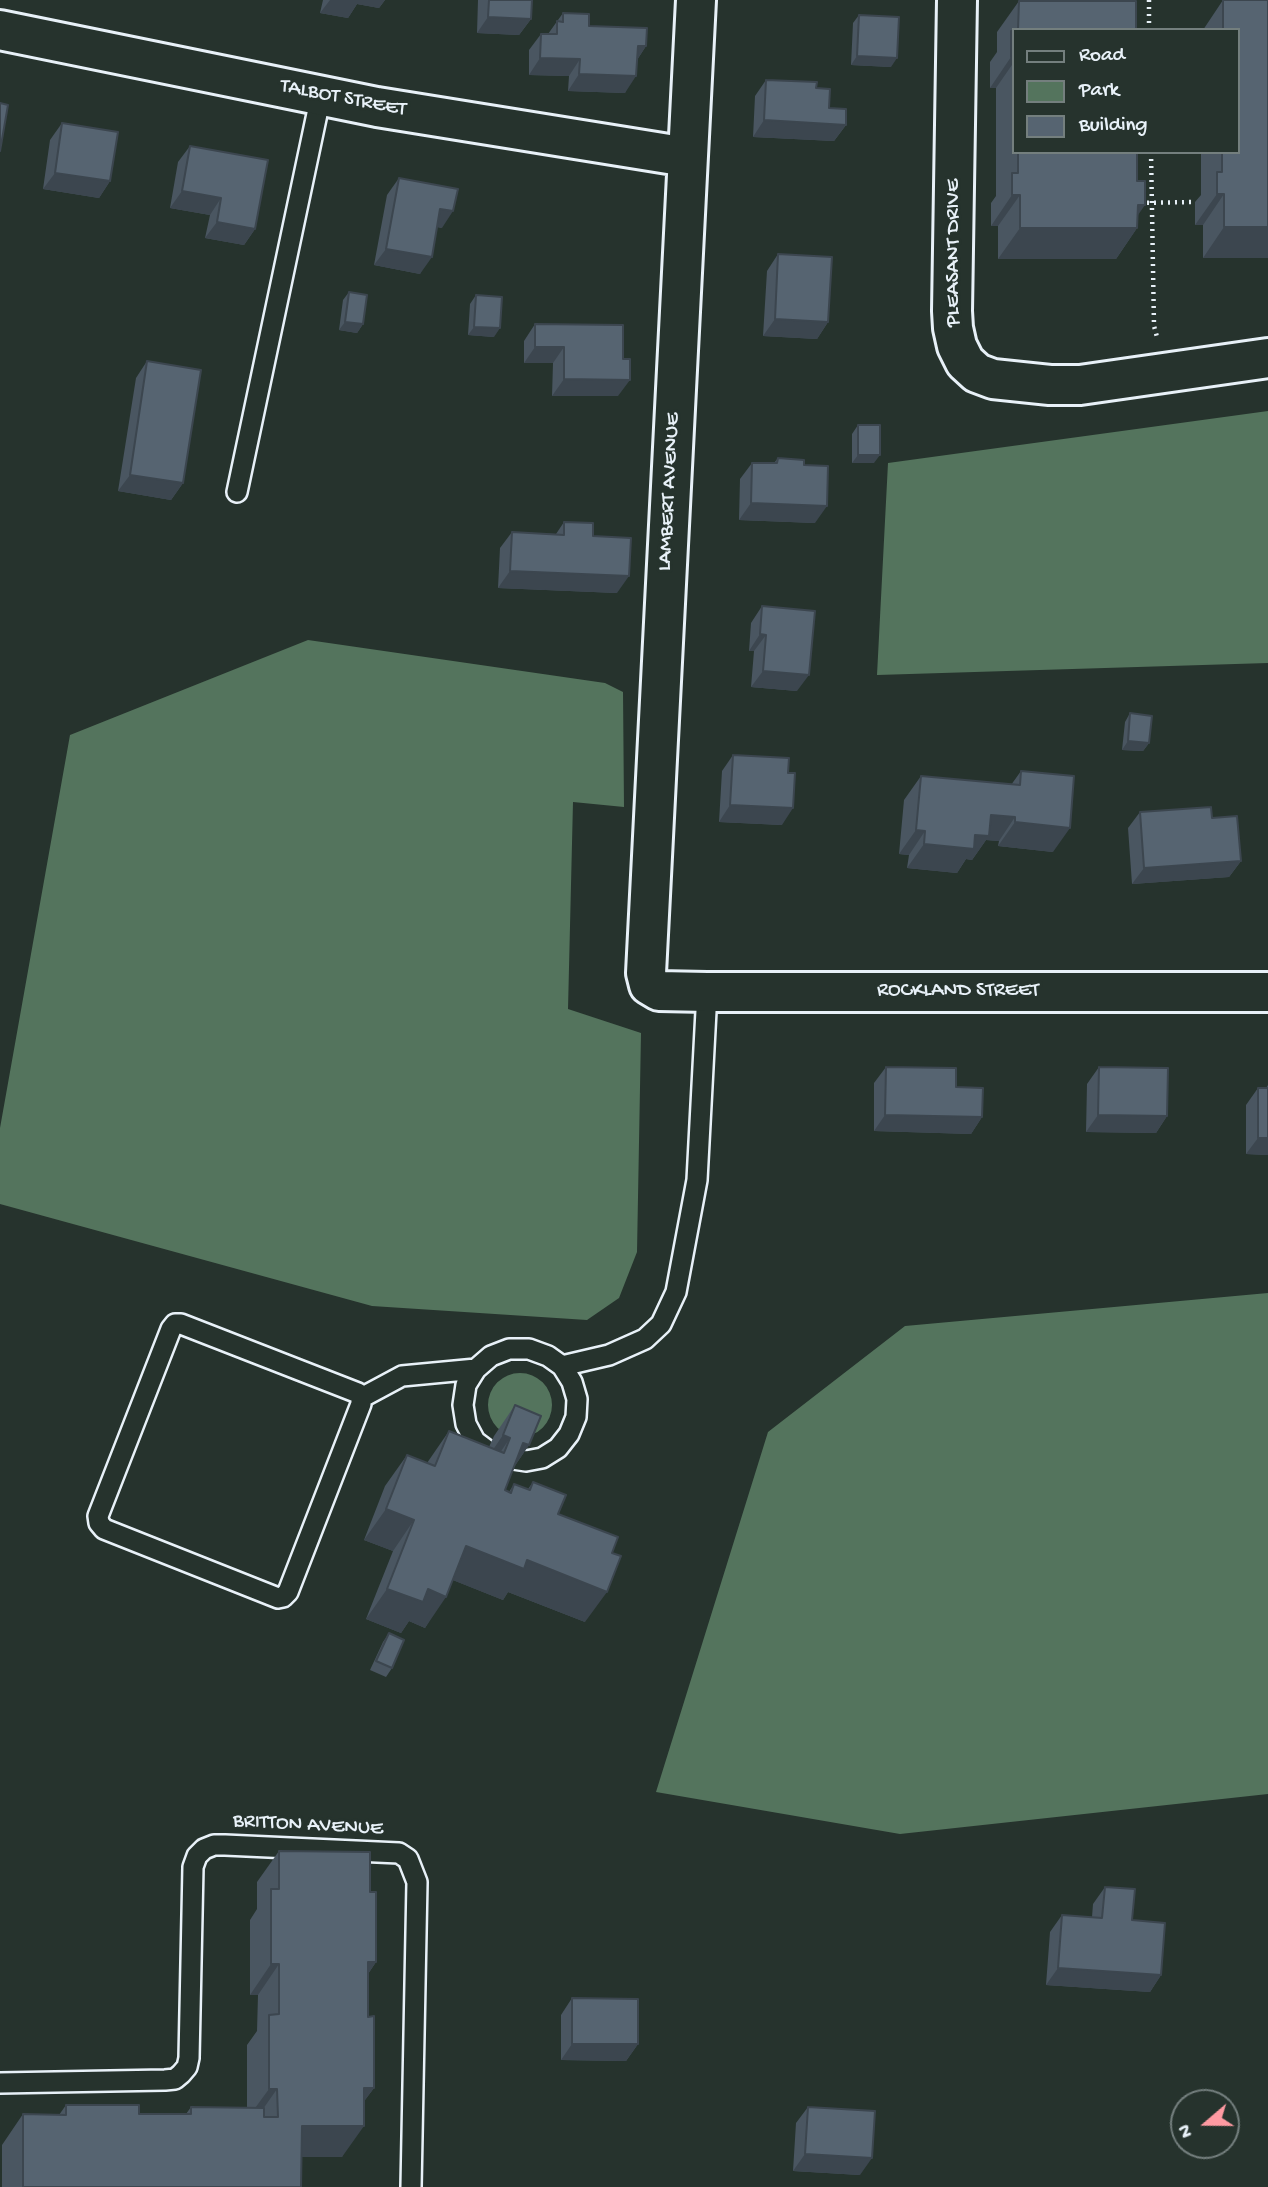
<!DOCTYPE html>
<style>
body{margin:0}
#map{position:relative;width:1268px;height:2187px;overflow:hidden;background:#26332d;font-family:"Gochi Hand",sans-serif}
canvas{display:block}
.legend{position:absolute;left:1012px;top:28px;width:228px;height:126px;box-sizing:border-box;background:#26332d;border:2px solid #747f7e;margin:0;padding:9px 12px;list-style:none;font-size:21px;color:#e8f1f8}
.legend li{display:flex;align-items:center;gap:14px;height:35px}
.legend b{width:35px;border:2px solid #747f7e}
.north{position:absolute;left:1170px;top:2089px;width:70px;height:70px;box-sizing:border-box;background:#26332d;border:2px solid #747f7e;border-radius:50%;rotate:250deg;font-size:19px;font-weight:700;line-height:28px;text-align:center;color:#e8f1f8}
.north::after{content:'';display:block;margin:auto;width:24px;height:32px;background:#ff9aa2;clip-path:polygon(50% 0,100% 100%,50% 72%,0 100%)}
</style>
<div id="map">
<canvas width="1268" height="2187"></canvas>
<ul class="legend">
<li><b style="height:9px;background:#26332d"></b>Road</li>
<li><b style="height:19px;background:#54745d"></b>Park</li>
<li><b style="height:19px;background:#566471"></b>Building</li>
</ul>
<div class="north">N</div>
</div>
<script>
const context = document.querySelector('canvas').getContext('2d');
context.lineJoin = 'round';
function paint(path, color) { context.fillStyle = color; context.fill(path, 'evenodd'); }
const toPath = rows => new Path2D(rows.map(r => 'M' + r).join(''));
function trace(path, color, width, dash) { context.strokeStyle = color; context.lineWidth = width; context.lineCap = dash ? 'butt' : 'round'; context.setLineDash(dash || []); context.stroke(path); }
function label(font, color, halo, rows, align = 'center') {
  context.font = font + ' "Gochi Hand",sans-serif'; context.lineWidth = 6; context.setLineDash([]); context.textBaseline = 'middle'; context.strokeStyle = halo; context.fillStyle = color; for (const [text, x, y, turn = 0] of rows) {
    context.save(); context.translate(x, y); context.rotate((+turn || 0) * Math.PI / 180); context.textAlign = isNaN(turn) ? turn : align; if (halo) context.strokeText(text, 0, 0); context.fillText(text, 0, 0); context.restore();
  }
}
paint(toPath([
 [1268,411,1268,663,877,675,888,463],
 [308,640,605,683,623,692,624,807,573,802,568,1009,641,1033,637,1252,619,1298,587,1320,372,1306,0,1204,0,1128,70,735],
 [1268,1293,1268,1794,900,1834,656,1792,768,1432,905,1326],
 '488 1405a32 32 0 1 1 64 0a32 32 0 1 1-64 0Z'
]), '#54745d');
const service = toPath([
 [237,492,321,95],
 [562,1366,609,1355,645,1339,661,1324,676,1292,697,1180,707,992],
 [361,1398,361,1404,288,1592,283,1597,278,1598,104,1529,99,1523,98,1516,171,1329,175,1324,181,1324,358,1393,361,1398,402,1376,476,1369],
 [487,1450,475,1441,466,1424,463,1405,466,1385,476,1369,491,1356,509,1349,529,1349,548,1356,562,1366,572,1382,577,1399,576,1417,569,1434,558,1448,542,1458,526,1461,513,1459],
 [0,2083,165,2080,175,2079,181,2074,187,2067,189,2058,193,1867,197,1856,204,1849,214,1845,225,1845,399,1853,408,1859,417,1882,411,2187]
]);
const minor = toPath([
 [696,0,646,973,649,985,659,991,707,992,1268,992],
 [957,0,952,311,953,328,957,346,965,362,977,373,993,379,1050,385,1080,385,1268,358],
 [0,30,377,107,687,157]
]);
trace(service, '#e8f1f8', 24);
trace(minor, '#e8f1f8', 44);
trace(toPath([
 [1149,0,1149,30],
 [1151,152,1154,326,1157,337],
 [1140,203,1195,202]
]), '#e8f1f8', 4.5, [2, 5]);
trace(service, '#26332d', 19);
trace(minor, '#26332d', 38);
paint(toPath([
 [323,0,385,0,379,8,357,4,348,18,320,13],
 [478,0,532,0,531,19,519,35,477,33],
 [1223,0,1268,0,1268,258,1203,258,1203,225,1195,225,1195,202,1201,195,1201,152,1238,152,1238,30,1203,30],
 [1019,1,1136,30,1014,30,1014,152,1137,152,1137,228,1116,259,998,259,998,226,991,226,991,203,996,196,996,88,990,88,990,62,997,52,997,32],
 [563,13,589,26,646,46,637,60,625,93,568,91,569,76,529,75,529,50,541,34,548,34],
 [859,15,891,67,851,65,853,23],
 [766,80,816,88,829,108,846,125,834,141,753,137,755,96],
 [62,123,110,181,99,198,43,189,50,140],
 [190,146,255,229,244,245,205,238,210,215,170,208,178,162],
 [399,178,442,228,437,227,420,274,374,265,387,195],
 [778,254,828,322,817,339,763,336,767,271],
 [349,292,363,324,357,333,339,330,343,300],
 [476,295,494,337,468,335,470,304],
 [535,324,623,325,618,396,552,396,553,363,524,363,524,341],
 [147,361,183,483,171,500,118,491,136,378],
 [858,425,874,463,852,463,852,434],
 [778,458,804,465,815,523,739,520,740,479,752,463,774,463],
 [564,522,617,593,498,588,500,548,512,532,556,534],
 [762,606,797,691,751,687,754,651,749,651,751,623],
 [1130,713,1149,743,1143,751,1122,750,1125,722],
 [733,755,782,825,719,822,722,771],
 [1021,771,1053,852,998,846,999,841,986,840,972,860,966,859,957,873,907,868,909,855,899,854,904,800,921,776,1011,785],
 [1140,812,1212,818,1241,861,1229,877,1132,884,1128,828],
 [886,1067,956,1087,982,1117,971,1134,874,1131,874,1083],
 [1099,1067,1167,1116,1156,1133,1086,1132,1087,1084],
 [1268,1085,1268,1155,1246,1154,1246,1105,1258,1088,1266,1088],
 [515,1405,529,1445,514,1467,505,1490,509,1492,514,1484,528,1489,533,1482,558,1514,585,1622,508,1592,503,1600,453,1580,425,1628,409,1621,401,1633,366,1619,393,1551,364,1540,385,1486,407,1455,427,1463,449,1431,489,1447,494,1436],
 [389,1633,392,1668,386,1677,370,1670,383,1642],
 [279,1851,370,1892,376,1962,368,1974,368,2017,374,2088,364,2101,342,2157,302,2157,301,2187,2,2187,2,2145,23,2114,59,2115,66,2105,139,2114,186,2114,191,2107,247,2107,247,2045,257,2031,258,1995,250,1995,250,1920,257,1909,257,1882],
 [1105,1887,1132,1920,1161,1975,1150,1992,1046,1985,1050,1932,1062,1915,1092,1917,1093,1904],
 [572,1998,638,2044,626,2061,561,2060,561,2015],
 [808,2107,860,2175,793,2171,796,2123]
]), '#4a5661');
paint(toPath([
 [330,0,385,0,379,8,357,4,348,18,320,13],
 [488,17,531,19,519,35,477,33],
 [638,46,646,46,635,63],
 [857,56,897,58,891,67,851,65],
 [1011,57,1014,57,1014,62,996,88,990,88],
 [540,58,580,59,569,76,529,75],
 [579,74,636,76,625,93,568,91],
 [764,120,846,125,834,141,753,137],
 [55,173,110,181,99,198,43,189],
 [182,191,221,198,210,215,170,208],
 [1217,194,1224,194,1203,225,1195,225],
 [1012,195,1020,195,998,226,991,226],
 [1138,205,1145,205,1129,228,1137,228,1116,259,998,259,1020,228],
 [440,209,453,211,442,228,429,225],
 [217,222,255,229,244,245,205,238],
 [1224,227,1268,227,1268,258,1203,258],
 [386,249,432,257,420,274,374,265],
 [775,319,828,322,817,339,763,336],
 [345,322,363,324,357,333,339,330],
 [474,327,500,328,494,337,468,335],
 [535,347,564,347,553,363,524,363],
 [564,379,630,380,618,396,552,396],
 [858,455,880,455,874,463,852,463],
 [130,475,183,483,171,500,118,491],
 [751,503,827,506,815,523,739,520],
 [510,571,629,576,617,593,498,588],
 [760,634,766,635,754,651,749,651],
 [763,671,809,675,797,691,751,687],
 [1128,741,1149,743,1143,751,1122,750],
 [730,805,793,808,782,825,719,822],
 [991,815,1015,817,999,841,986,840,972,860,966,859,957,873,907,868,924,844],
 [1015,822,1070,828,1053,852,998,846],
 [916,830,925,831,909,855,899,854],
 [1241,861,1229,877,1132,884,1144,868],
 [885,1115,982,1117,971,1134,874,1131],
 [1098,1115,1167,1116,1156,1133,1086,1132],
 [1258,1138,1268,1138,1268,1155,1246,1154],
 [503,1435,510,1438,489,1469,482,1466],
 [523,1443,529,1445,508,1476],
 [386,1509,414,1520,393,1551,364,1540],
 [466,1546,527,1560,607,1592,585,1622,508,1592,503,1600,445,1577],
 [387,1589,428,1589,446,1597,425,1628,409,1621,401,1633,366,1619],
 [368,1962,376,1962,355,1993],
 [271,1964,279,1964,258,1995,250,1995],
 [1058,1968,1161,1975,1150,1992,1046,1985],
 [572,2044,638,2044,626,2061,561,2060],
 [364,2088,374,2088,352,2118],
 [269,2089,277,2089,256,2119,247,2119],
 [302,2126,364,2126,342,2157,280,2157],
 [805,2154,872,2158,860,2175,793,2171]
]), '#3c464f');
const building = toPath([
 [489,0,532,0,531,19,488,17,489,0],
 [1223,0,1268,0,1268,227,1224,227,1224,194,1217,194,1217,172,1222,172,1222,152,1238,152,1238,30,1223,30,1223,0],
 [1019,1,1136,1,1136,30,1018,30,1019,1],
 [563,13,589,14,589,26,647,28,646,46,638,46,636,76,579,74,580,59,540,58,541,34,557,34,557,21,563,22,563,13],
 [859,15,899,17,897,58,857,56,859,15],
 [1011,31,1014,31,1014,57,1011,57,1011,31],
 [766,80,817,82,816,88,830,89,829,108,846,109,846,125,764,120,766,80],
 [0,103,8,105,0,151,0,103],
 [62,123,118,132,110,181,55,173,62,123],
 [190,146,268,160,255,229,217,222,221,198,182,191,190,146],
 [1018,152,1137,152,1137,181,1145,181,1145,205,1138,205,1137,228,1020,228,1020,195,1012,195,1012,173,1018,173,1018,152],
 [399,178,458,189,453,211,440,209,432,257,386,249,399,178],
 [778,254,832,257,828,322,775,319,778,254],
 [349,292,367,295,363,324,345,322,349,292],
 [476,295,502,297,500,328,474,327,476,295],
 [535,324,623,325,623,359,630,359,630,380,564,379,564,347,535,347,535,324],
 [147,361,201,370,183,483,130,475,147,361],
 [858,425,880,425,880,455,858,455,858,425],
 [778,458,804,460,804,465,828,466,827,506,751,503,752,463,777,463,778,458],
 [564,522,593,523,593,536,631,538,629,576,510,571,512,532,564,535,564,522],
 [762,606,815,611,809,675,763,671,766,635,760,634,762,606],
 [1130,713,1152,716,1149,743,1128,741,1130,713],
 [733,755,789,758,788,773,795,773,793,808,730,805,733,755],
 [1021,771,1074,776,1070,828,1015,822,1015,817,991,815,989,836,975,835,974,849,924,844,925,831,916,830,921,776,1020,785,1021,771],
 [1211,807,1212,818,1237,816,1241,861,1144,868,1140,812,1211,807],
 [886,1067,956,1068,956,1087,983,1088,982,1117,885,1115,886,1067],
 [1099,1067,1168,1068,1167,1116,1098,1115,1099,1067],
 [1258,1088,1268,1088,1268,1138,1258,1138,1258,1088],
 [515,1405,541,1416,529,1445,523,1443,505,1490,511,1493,514,1484,530,1490,533,1482,566,1495,558,1514,618,1537,612,1553,621,1556,607,1592,527,1560,524,1569,466,1546,446,1597,428,1589,423,1602,387,1589,414,1520,386,1509,407,1455,435,1466,449,1431,504,1453,510,1438,503,1435,515,1405],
 [389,1633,404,1640,392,1668,376,1661,389,1633],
 [279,1851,370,1852,370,1892,376,1892,376,1962,368,1962,368,2017,374,2016,374,2088,364,2088,364,2126,302,2126,301,2187,23,2187,23,2114,66,2115,66,2105,139,2105,139,2114,191,2114,191,2107,264,2108,264,2117,278,2117,277,2089,269,2089,269,2015,279,2014,279,1964,271,1964,271,1889,279,1889,279,1851],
 [1105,1887,1135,1889,1132,1920,1165,1923,1161,1975,1058,1968,1062,1915,1102,1918,1105,1887],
 [572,1998,638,1999,638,2044,572,2044,572,1998],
 [808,2107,875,2111,872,2158,805,2154,808,2107]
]);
paint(building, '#566471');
trace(building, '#3c464f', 2);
label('21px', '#e8f1f8', '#26332d', [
 ["TALBOT STREET",343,99,11],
 ["PLEASANT DRIVE",955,253,-90],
 ["LAMBERT AVENUE",670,492,-87],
 ["ROCKLAND STREET",958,992],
 ["BRITTON AVENUE",308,1826,3]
]);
</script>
